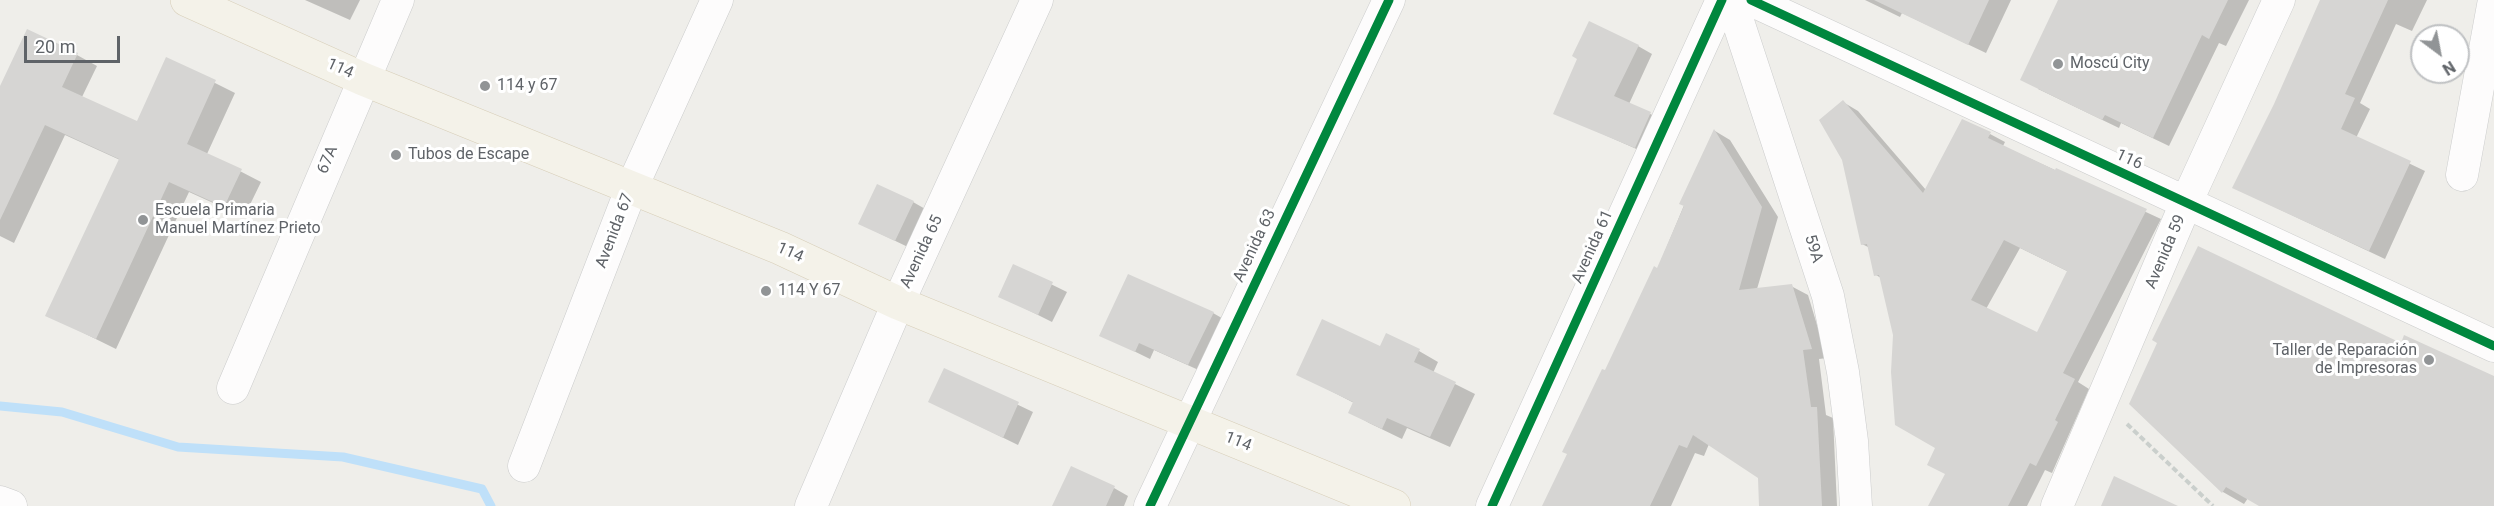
<!DOCTYPE html>
<meta charset="utf-8">
<style>
body{margin:0}
#map{position:relative;width:2494px;height:506px;overflow:hidden;background:#efeeea;font-family:Roboto,sans-serif}
canvas{display:block}
.north{position:absolute;left:2410px;top:24px;width:60px;height:60px;box-sizing:border-box;background:#fff;border:2px solid #bfc1c3;border-radius:50%;rotate:148deg;font-size:16px;font-weight:700;line-height:24px;text-align:center;color:#5f6368}
.north::after{content:'';display:block;margin:auto;width:21px;height:27px;background:#919496;clip-path:polygon(50% 0,100% 100%,50% 72%,0 100%)}
.scale{position:absolute;left:24px;top:36px;width:96px;height:27px;box-sizing:border-box;border:3px solid #5f6368;border-top:0;padding-left:8px;font-size:18px;line-height:21px;white-space:nowrap;color:#5f6368;-webkit-text-stroke:4px #fff;paint-order:stroke}
</style>
<div id="map">
<canvas width="2494" height="506"></canvas>
<div class="north">N</div>
<div class="scale">20 m</div>
</div>
<script>
const context = document.querySelector('canvas').getContext('2d');
context.lineJoin = 'round';
function paint(path, color) { context.fillStyle = color; context.fill(path, 'evenodd'); }
const toPath = rows => new Path2D(rows.map(r => 'M' + r).join(''));
function trace(path, color, width, dash) { context.strokeStyle = color; context.lineWidth = width; context.lineCap = dash ? 'butt' : 'round'; context.setLineDash(dash || []); context.stroke(path); }
function label(font, color, halo, rows, align = 'center') {
  context.font = font + ' Roboto,sans-serif'; context.lineWidth = 6; context.setLineDash([]); context.textBaseline = 'middle'; context.strokeStyle = halo; context.fillStyle = color; for (const [text, x, y, turn = 0] of rows) {
    context.save(); context.translate(x, y); context.rotate((+turn || 0) * Math.PI / 180); context.textAlign = isNaN(turn) ? turn : align; if (halo) context.strokeText(text, 0, 0); context.fillText(text, 0, 0); context.restore();
  }
}
paint(toPath([
 [305,0,360,0,350,20],
 [1865,0,2011,0,1986,53,1902,13,1900,17],
 [2060,0,2249,0,2226,46,2219,43,2169,146,2121,123,2119,128,2038,89],
 [2321,0,2427,0,2412,31,2396,24,2360,103,2370,109,2356,138,2425,171,2385,259,2234,188,2276,105],
 [1638,46,1652,54,1629,104,1665,121,1650,155,1555,113],
 [77,55,97,66,82,97,137,123,167,59,235,93,207,154,261,182,244,217,189,192,116,349,47,315,120,160,65,135,14,243,0,236,0,90],
 [1843,102,1858,111,1926,190,1990,134,2005,142,2003,146,2161,219,2078,382,2089,389,2052,473,2045,470,2027,506,1930,506,1946,474,1894,335,1881,278,1876,275,1870,248,1862,244],
 [2020,248,2069,272,2037,334,1986,309],
 [1715,131,1730,140,1778,217,1757,289,1791,286,1808,295,1827,358,1819,359,1826,415,1833,418,1837,506,1761,506,1759,477,1709,444,1704,456,1695,453,1671,506,1544,506,1657,270],
 [913,202,927,210,910,248,860,224],
 [1014,266,1067,292,1052,322,1000,296],
 [1213,313,1227,321,1203,372,1154,350,1150,359,1101,335],
 [2402,345,2494,379,2494,506,2261,506,2248,498,2244,504,2223,492,2131,403],
 [1380,348,1419,351,1438,362,1433,373,1475,394,1450,447,1407,428,1402,439,1369,423,1350,412,1354,403,1298,374],
 [945,370,1033,412,1018,445,930,402],
 [1114,488,1128,496,1124,506,1054,506]
]), '#0003');
trace(toPath([
 [0,406,62,412,178,447,343,457,482,489,491,506]
]), '#bfe0f9', 9);
paint(toPath([
 [1874,0,1989,0,1968,45],
 [2058,0,2228,0,2209,39,2202,35,2153,138,2105,115,2102,120,2020,80],
 [2320,0,2388,0,2345,94,2355,98,2341,129,2411,161,2369,251,2232,188,2274,104],
 [1589,21,1639,45,1614,96,1651,112,1635,148,1553,114,1577,59,1572,56],
 [27,29,78,53,62,87,137,121,166,57,216,80,187,144,242,169,224,207,169,182,96,339,45,316,119,159,45,125,0,220,0,86],
 [1843,100,1923,193,1962,119,1991,132,1988,138,2055,170,2056,168,2147,209,2063,373,2075,379,2055,420,2058,422,2036,466,2030,463,2008,506,1928,506,1945,474,1927,465,1935,448,1895,425,1891,372,1893,335,1879,275,1874,276,1867,244,1861,245,1842,160,1819,120],
 [2004,240,2067,271,2037,332,1971,300],
 [1714,129,1762,207,1739,290,1792,284,1812,349,1803,350,1811,407,1817,407,1822,506,1759,506,1758,478,1693,435,1687,448,1679,445,1650,506,1542,506,1567,454,1562,452,1602,369,1605,370,1654,266,1657,268,1684,206,1679,204],
 [877,184,914,201,895,241,858,224],
 [2198,246,2401,343,2404,335,2494,376,2494,506,2259,506,2226,487,2222,493,2129,404,2157,343,2152,340],
 [1013,264,1053,282,1038,315,998,297],
 [1128,274,1214,312,1188,365,1139,343,1135,352,1099,336],
 [1322,319,1380,346,1386,333,1420,349,1414,362,1456,382,1430,437,1387,418,1382,429,1348,413,1353,402,1296,375],
 [944,368,1019,402,1003,438,928,402],
 [1071,466,1115,486,1106,506,1052,506],
 [2114,476,2178,506,2101,506]
]), '#d6d5d3');
const minor = toPath([
 [1731,0,1828,296,1843,372,1852,441,1856,506],
 [1751,0,2494,346],
 [2462,175,2494,0],
 [233,388,398,0],
 [524,466,632,187,717,0],
 [0,502,11,506],
 [811,506,898,303,1037,0],
 [1150,506,1389,0],
 [1492,506,1722,0],
 [2057,506,2186,203,2279,0]
]);
const major = toPath([
 [187,0,363,79,780,248,898,303,1394,506]
]);
trace(minor, '#cbcccc', 33);
trace(major, '#d7ceb8', 34);
trace(toPath([
 [2127,424,2213,506]
]), '#cacfcc', 4, [6, 3]);
trace(minor, '#fdfcfc', 32);
trace(major, '#f4f2e9', 33);
trace(toPath([
 [1751,0,2494,346],
 [1150,506,1389,0],
 [1492,506,1722,0]
]), '#00873e', 9);
for (const [x, y, r, color] of [
 [2058,64,6,"#919496"],
 [485,86,6,"#919496"],
 [396,155,6,"#919496"],
 [143,220,6,"#919496"],
 [766,291,6,"#919496"],
 [2429,360,6,"#919496"]
]) { const dot = new Path2D(); dot.arc(x, y, r, 0, 2 * Math.PI); context.fillStyle = color; context.fill(dot); trace(dot, '#fff', 2); }
label('16px', '#5f6368', '#fff', [
 ["Moscú City",2070,64],
 ["114 y 67",497,86],
 ["Tubos de Escape",408,155],
 ["Escuela Primaria",155,211],
 ["Manuel Martínez Prieto",155,229],
 ["114 Y 67",778,291],
 ["Taller de Reparación",2417,351,"right"],
 ["de Impresoras",2417,369,"right"]
], 'left');
label('16px', '#5f6368', '#fff', [
 ["114",340,69,24],
 ["67A",328,160,-67],
 ["116",2129,160,25],
 ["Avenida 67",615,231,-69],
 ["Avenida 63",1255,246,-65],
 ["Avenida 61",1593,247,-66],
 ["59A",1813,249,73],
 ["Avenida 65",922,252,-65],
 ["Avenida 59",2166,252,-67],
 ["114",790,253,24],
 ["114",1238,442,22]
]);
</script>
